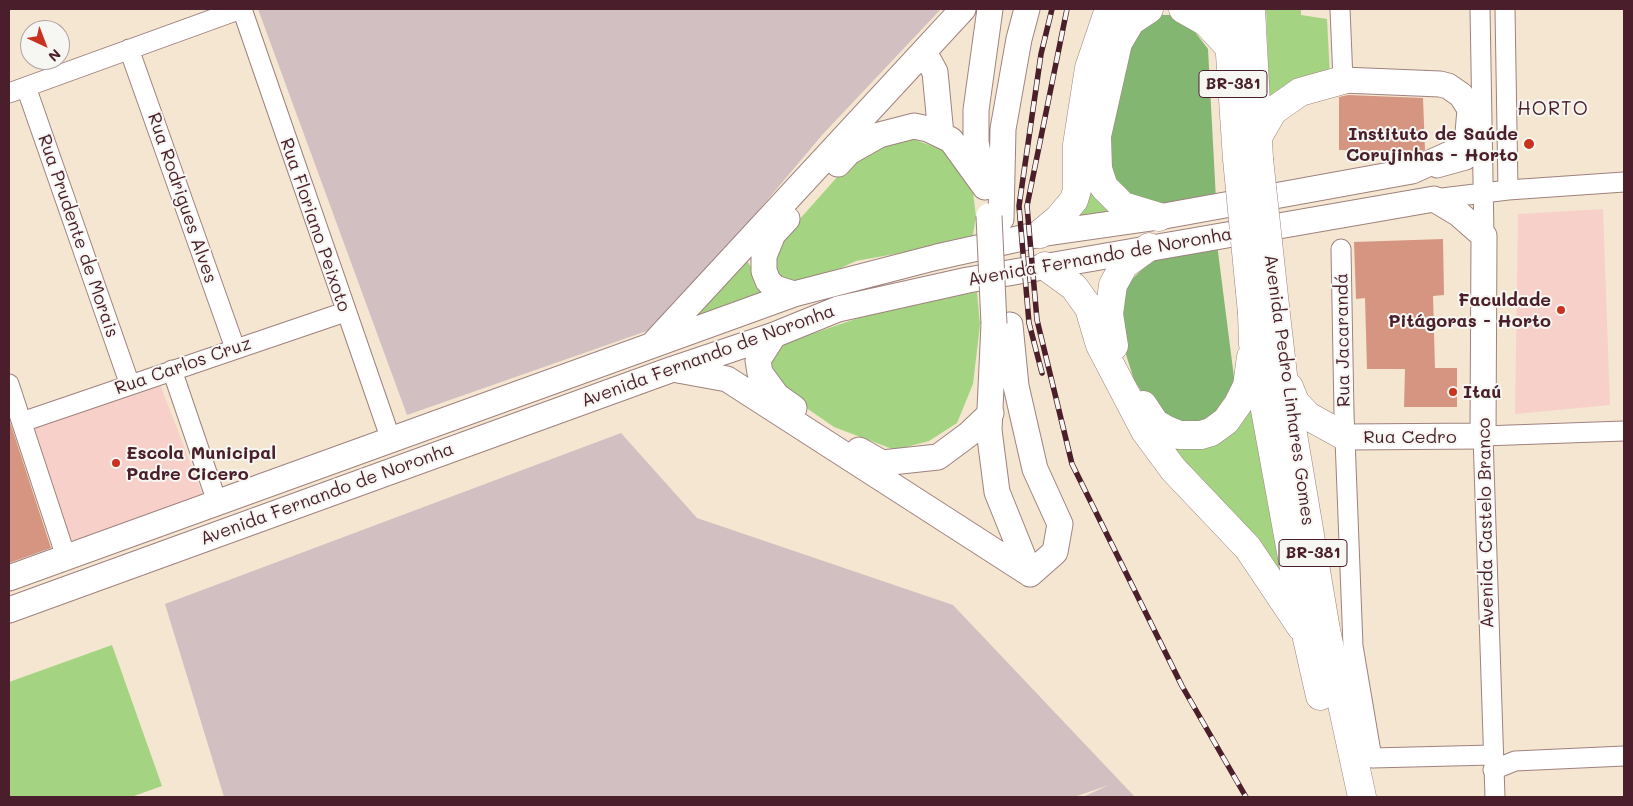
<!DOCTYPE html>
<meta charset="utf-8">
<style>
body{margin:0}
#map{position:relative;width:1633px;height:806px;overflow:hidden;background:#f4e6d1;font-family:Mali,sans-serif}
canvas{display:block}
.frame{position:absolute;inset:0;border:10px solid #4a1f2b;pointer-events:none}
.north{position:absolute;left:20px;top:20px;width:50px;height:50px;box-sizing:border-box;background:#f6f6f2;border:1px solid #b1a0a2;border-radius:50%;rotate:137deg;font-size:14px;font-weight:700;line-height:20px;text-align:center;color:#4a1f2b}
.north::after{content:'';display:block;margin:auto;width:18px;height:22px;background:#c8321e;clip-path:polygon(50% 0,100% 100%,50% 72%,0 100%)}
</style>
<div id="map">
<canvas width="1633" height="806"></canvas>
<div class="frame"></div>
<div class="north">N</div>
</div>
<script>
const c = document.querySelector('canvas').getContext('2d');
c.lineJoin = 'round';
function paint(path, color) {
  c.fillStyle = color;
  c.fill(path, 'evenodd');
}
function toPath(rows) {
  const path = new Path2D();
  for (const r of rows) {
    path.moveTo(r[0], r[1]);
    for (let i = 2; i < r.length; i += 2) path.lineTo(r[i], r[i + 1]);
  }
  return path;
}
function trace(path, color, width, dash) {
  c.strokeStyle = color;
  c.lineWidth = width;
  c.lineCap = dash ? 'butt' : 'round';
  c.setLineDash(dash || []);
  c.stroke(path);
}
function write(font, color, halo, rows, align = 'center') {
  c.font = font + ' Mali,sans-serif';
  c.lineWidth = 4;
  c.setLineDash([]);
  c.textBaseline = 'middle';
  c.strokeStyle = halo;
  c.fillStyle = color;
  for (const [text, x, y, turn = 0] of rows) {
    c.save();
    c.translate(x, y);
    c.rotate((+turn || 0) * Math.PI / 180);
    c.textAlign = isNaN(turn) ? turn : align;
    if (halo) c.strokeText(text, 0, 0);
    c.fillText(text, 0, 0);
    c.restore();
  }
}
const built = toPath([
 [1603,209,1610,405,1515,414,1518,214],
 [159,382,204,498,72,547,30,428]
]);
const industrial = toPath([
 [258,9,941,9,823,134,661,326,407,415],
 [621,433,697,518,953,605,1135,797,1083,797,1109,785,1074,797,224,797,165,604]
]);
const green = toPath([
 [1116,9,1124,9,1116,16,1122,212,1069,222],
 [1266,9,1301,9,1301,15,1327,19,1330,76,1270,107],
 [913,139,943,150,973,192,976,217,972,240,856,261,799,287,771,271,782,239,855,157,879,142],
 [746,259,772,301,678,331],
 [977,292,980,325,973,384,957,423,929,441,895,450,834,427,792,398,773,378,772,362,779,345,882,310],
 [1251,403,1284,590,1154,428],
 [112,645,162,786,131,797,9,797,9,682]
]);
const forest = toPath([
 [1149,15,1172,15,1192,28,1208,49,1216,200,1151,214,1125,201,1105,168,1121,58],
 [1217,244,1236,393,1210,428,1158,417,1134,380,1115,319,1126,285,1156,256]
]);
const building = toPath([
 [1348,95,1423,98,1425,150,1420,152,1339,150,1339,97],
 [1443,239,1444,295,1433,296,1435,368,1457,368,1457,407,1404,407,1405,369,1367,369,1365,298,1356,299,1354,242],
 [9,419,51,548,9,563]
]);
const minor = toPath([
 [242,9,391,440],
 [1340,9,1343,80],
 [1480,9,1484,236],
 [1505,9,1508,190],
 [129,49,235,348],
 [26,87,130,385],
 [9,93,241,9],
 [1437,168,1466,160,1475,151,1479,135],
 [1434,199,1508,190,1624,182],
 [1341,249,1344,413,1353,646,1372,758,1492,755],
 [172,370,217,502],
 [9,384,66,557],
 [22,422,345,312],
 [1493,770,1515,761,1624,756],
 [1495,797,1483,436,1624,431]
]);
const major = toPath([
 [919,57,929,61,935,72,941,135],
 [838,164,849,152,879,135,914,126,928,129,951,140,985,187],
 [982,176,976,142,976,110,990,9],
 [787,219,773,234,764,256,764,271,768,281,775,288,794,294],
 [1001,219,1003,129,1019,39,1027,9],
 [994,324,989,430,997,492,1030,574],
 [1010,325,1016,386,1035,469,1060,524,1055,552,1030,574],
 [774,335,758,360,760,373,777,396,794,408],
 [655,342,963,9],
 [678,370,727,379,1030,574],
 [859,450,882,463,938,457,969,434,991,413],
 [9,578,794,294,937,257,1040,234,1159,217,1412,171,1452,153,1463,144,1468,133,1470,109,1461,95,1448,86,1440,84,1343,80],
 [9,610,673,369,774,335,838,309,968,280,1434,199,1459,214,1484,236,1483,436,1346,437]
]);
const highway = toPath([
 [1149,9,1131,21,1118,43,1097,136,1098,169,1104,187,1123,206,1159,217],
 [1183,9,1206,22,1230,48],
 [1227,9,1237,159],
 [1251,9,1259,159],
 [1258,137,1273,111,1300,92,1343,80],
 [1040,234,1058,219,1074,200,1077,190,1077,145,1089,68,1109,9],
 [1045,266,1074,287,1089,308,1100,345,1145,431,1173,469,1248,548,1301,627],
 [1275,306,1283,375,1326,630,1362,797],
 [1252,313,1253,344,1306,634,1320,696],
 [1114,346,1109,314,1113,285,1124,265,1149,247],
 [1289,387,1295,402,1308,416,1346,437],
 [1143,405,1155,423,1167,430,1179,435,1201,435,1211,432,1226,421,1238,404,1247,386,1251,357]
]);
const rail = toPath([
 [1067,9,1027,206,1037,320,1072,464,1182,686,1246,797],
 [1042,373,1029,323,1019,206,1041,54,1052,9]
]);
const majorBridge = toPath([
 [989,216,994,324]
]);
const highwayBridge = toPath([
 [1237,159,1252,313],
 [1259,159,1275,306]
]);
const markers = [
 [1529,144,6,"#c8321e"],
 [1561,310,5,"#c8321e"],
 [1453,392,5,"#c8321e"],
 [116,463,5,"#c8321e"]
];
const shields = [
 [1233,84,68],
 [1313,553,68]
];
const shieldNames = [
 ["BR-381",1233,84],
 ["BR-381",1313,553]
];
const poiNames = [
 ["Instituto de Saúde",1518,134],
 ["Corujinhas - Horto",1518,155],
 ["Faculdade",1551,300],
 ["Pitágoras - Horto",1551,321],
 ["Itaú",1463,392,"left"],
 ["Escola Municipal",126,453,"left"],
 ["Padre Cicero",126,474,"left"]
];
const streetNames = [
 ["Rua Rodrigues Alves",182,198,71],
 ["Rua Floriano Peixoto",315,225,71],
 ["Rua Prudente de Morais",78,236,71],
 ["Avenida Fernando de Noronha",1100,257,-10],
 ["Rua Jacarandá",1343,340,-91],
 ["Avenida Fernando de Noronha",708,356,-20],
 ["Rua Carlos Cruz",183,366,-19],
 ["Avenida Pedro Linhares Gomes",1289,390,82],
 ["Rua Cedro",1410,437],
 ["Avenida Fernando de Noronha",327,494,-20],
 ["Avenida Castelo Branco",1486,523,-91]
];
const neighbourhoodNames = [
 ["HORTO",1553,109]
];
paint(built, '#f7d1c9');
paint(industrial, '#d2bfc1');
paint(green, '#a4d482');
paint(forest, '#83b670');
paint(building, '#d59580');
trace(minor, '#9f827e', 21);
trace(major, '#9f827e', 27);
trace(highway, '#9f827e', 29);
trace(minor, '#fff', 19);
trace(major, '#fff', 25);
trace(highway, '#fff', 28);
trace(rail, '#4a1f2b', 5.5);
trace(rail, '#f6f6f2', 4, [11]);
trace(majorBridge, '#9f827e', 27, []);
trace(highwayBridge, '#9f827e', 29, []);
trace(majorBridge, '#fff', 25);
trace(highwayBridge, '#fff', 28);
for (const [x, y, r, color] of markers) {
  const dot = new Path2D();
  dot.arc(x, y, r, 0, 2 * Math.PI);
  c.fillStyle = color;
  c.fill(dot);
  trace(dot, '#f6f6f2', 2);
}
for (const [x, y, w] of shields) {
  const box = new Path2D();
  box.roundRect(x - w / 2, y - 13.5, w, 27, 4);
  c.fillStyle = '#f6f6f2';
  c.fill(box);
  trace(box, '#4a1f2b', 1);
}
write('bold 16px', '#4a1f2b', null, shieldNames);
write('bold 18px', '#4a1f2b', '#f6f6f2', poiNames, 'right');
write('18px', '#4a1f2b', '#f6f6f2', streetNames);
c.letterSpacing = '1px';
write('19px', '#4a1f2b', '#f6f6f2', neighbourhoodNames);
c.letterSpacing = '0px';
</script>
